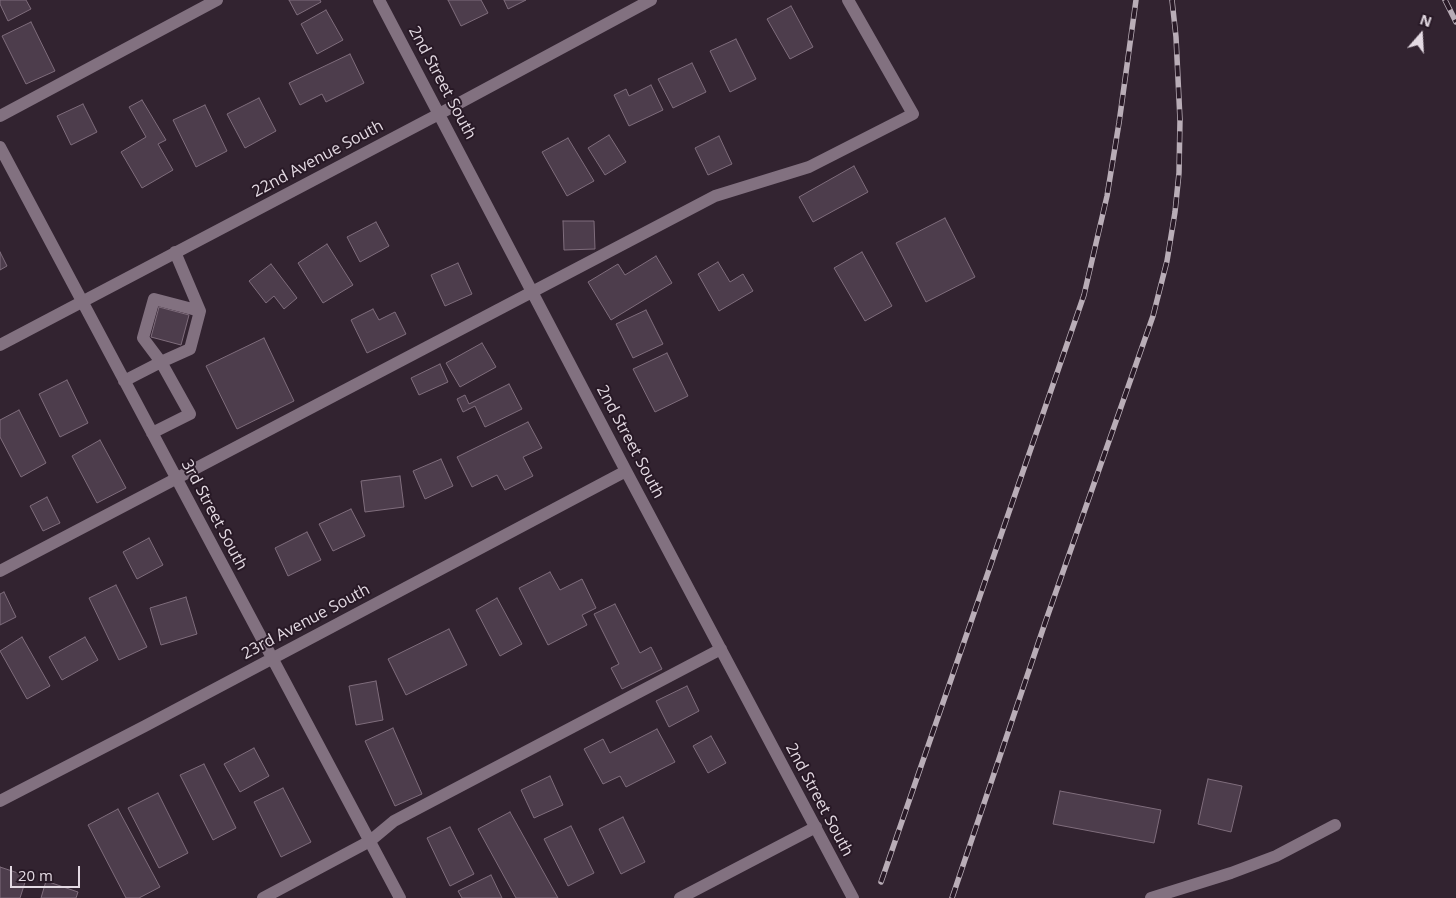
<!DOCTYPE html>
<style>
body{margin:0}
#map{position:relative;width:1456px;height:898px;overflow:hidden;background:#322330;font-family:"Open Sans",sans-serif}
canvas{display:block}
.north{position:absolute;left:1396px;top:10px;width:50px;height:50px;-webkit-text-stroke:4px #281926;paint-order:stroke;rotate:19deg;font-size:14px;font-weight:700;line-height:20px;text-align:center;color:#e4dae3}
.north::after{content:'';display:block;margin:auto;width:18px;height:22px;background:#e4dae3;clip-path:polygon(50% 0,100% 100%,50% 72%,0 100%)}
.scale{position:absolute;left:10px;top:866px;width:70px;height:22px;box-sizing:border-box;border:2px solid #e4dae3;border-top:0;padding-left:6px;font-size:15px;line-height:18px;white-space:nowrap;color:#e4dae3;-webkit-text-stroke:4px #281926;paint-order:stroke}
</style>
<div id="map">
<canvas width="1456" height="898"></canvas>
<div class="north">N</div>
<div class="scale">20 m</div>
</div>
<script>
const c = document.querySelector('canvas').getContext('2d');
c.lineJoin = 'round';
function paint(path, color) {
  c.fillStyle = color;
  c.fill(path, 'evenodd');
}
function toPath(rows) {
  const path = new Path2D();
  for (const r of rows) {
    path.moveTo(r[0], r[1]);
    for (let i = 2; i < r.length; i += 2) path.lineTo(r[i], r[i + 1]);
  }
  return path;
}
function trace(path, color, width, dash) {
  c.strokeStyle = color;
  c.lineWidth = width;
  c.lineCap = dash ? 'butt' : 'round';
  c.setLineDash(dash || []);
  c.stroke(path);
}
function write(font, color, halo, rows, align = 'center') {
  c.font = font + ' "Open Sans",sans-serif';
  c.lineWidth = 4;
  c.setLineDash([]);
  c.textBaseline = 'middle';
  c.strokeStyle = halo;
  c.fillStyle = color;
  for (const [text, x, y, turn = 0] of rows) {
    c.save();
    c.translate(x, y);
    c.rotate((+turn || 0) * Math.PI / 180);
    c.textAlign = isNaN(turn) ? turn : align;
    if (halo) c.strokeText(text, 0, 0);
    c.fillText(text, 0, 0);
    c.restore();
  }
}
const building = toPath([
 [0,0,26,0,31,9,8,21,0,4,0,0],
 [289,0,320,0,321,2,297,15,289,0],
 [448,0,481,0,488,13,461,26,448,0],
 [504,0,526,0,508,9,504,0],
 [791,6,813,47,790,59,767,19,791,6],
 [326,10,343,40,317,54,301,24,326,10],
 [31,22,55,71,26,84,2,36,31,22],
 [736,39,756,79,730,92,710,51,736,39],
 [350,54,364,83,326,102,322,94,300,105,289,83,350,54],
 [692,63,706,92,673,108,658,79,692,63],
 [651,85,663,110,629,126,614,95,626,89,629,96,651,85],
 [259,98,276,131,245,148,227,114,259,98],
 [142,100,166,140,158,144,173,170,142,188,121,152,146,137,129,107,142,100],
 [83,104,97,132,71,145,57,116,83,104],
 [205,105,227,151,196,167,173,120,205,105],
 [609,135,626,162,605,175,588,148,609,135],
 [719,136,732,164,708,175,695,148,719,136],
 [568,138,594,181,567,196,542,152,568,138],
 [854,166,868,192,813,222,799,197,854,166],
 [945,218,975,277,926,302,896,243,945,218],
 [563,221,594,221,595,249,564,250,563,221],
 [376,222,389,246,360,262,347,237,376,222],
 [327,244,353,285,323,303,298,263,327,244],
 [0,252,7,266,0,270,0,252],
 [862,252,892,306,865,321,834,268,862,252],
 [656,256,672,283,611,320,588,282,618,264,625,275,656,256],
 [718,262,730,282,743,274,753,291,719,311,698,274,718,262],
 [458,263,472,294,445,306,431,275,458,263],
 [271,264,297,298,284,309,274,296,266,303,249,281,271,264],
 [159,307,189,315,181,345,151,337,159,307],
 [373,309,379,320,395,312,406,334,367,353,351,320,373,309],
 [646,310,663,344,633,358,616,324,646,310],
 [264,338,294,401,237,429,206,366,264,338],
 [482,343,496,367,460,387,446,363,482,343],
 [667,353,688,396,655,412,633,369,667,353],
 [440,364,448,382,419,395,411,378,440,364],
 [67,380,88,423,60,437,39,394,67,380],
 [509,384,522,409,485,427,475,406,463,412,457,399,465,395,469,404,509,384],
 [19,410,46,463,21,477,0,437,0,420,19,410],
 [528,422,542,448,523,457,533,476,505,490,497,475,472,487,457,457,528,422],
 [100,440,126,488,97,503,72,456,100,440],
 [441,459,453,486,425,499,413,471,441,459],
 [400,476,404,507,365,512,361,481,400,476],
 [47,497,60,523,43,531,30,506,47,497],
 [351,509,365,536,333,551,319,524,351,509],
 [307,532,321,560,288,576,275,548,307,532],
 [149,538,163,565,137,579,123,552,149,538],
 [550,572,560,590,582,579,596,608,582,615,587,625,548,645,519,588,550,572],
 [116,585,147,647,119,660,89,598,116,585],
 [4,592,16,617,0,625,0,594,4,592],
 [186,597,197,634,161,645,150,608,186,597],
 [497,598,522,644,500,656,476,610,497,598],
 [615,604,640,653,651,647,662,669,622,689,611,668,619,664,594,614,615,604],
 [449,629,467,665,406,695,388,659,449,629],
 [22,637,50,686,27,699,0,651,22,637],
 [85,637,98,660,62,680,49,657,85,637],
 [376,681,383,720,356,725,349,686,376,681],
 [687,686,699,711,669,727,656,701,687,686],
 [393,728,422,794,395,806,365,741,393,728],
 [657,729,675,762,626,787,620,776,603,784,584,749,603,739,610,753,657,729],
 [711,736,726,763,708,773,693,746,711,736],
 [254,748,269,776,240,792,224,764,254,748],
 [204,764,236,828,213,840,180,775,204,764],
 [550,776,563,805,534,818,521,790,550,776],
 [1208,779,1242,786,1231,832,1198,824,1208,779],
 [283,788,311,842,281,857,254,802,283,788],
 [1060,791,1161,810,1154,843,1053,824,1060,791],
 [158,793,188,853,159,868,128,808,158,793],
 [118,809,160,887,139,898,126,898,88,825,118,809],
 [510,812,558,898,516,898,478,829,510,812],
 [623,817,645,862,621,874,599,829,623,817],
 [571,826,594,873,568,886,544,839,571,826],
 [450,827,474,874,450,886,427,838,450,827],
 [0,867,27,876,20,898,0,898,0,867],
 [491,875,502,898,462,898,458,891,491,875],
 [46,881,78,892,76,898,41,898,46,881]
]);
const minor = toPath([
 [379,0,626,471,853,898],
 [0,116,217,0],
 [0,147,400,898],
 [175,252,200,311,190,349,161,362,143,338,154,299,200,311],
 [0,345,439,114,651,0],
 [124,381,161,362,190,414,152,433],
 [0,571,715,196,809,167,913,114,848,0],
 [0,801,145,726,626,471],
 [263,898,370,841,394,821,721,649],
 [680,898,816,827],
 [1151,898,1231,873,1276,856,1335,825]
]);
const rail = toPath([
 [1445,0,1456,22],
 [881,882,1084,295,1107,196,1119,123,1136,0],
 [952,898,1045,623,1153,316,1167,261,1175,212,1179,173,1180,120,1176,37,1172,0]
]);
const streetNames = [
 ["2nd Street South",442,83,62],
 ["22nd Avenue South",318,159,-28],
 ["2nd Street South",630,442,62],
 ["3rd Street South",214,515,62],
 ["23rd Avenue South",306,622,-28],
 ["2nd Street South",819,800,62]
];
paint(building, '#4d3d4c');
trace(building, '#7f6d7c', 1);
trace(minor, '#827180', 12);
trace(rail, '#b9adb7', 5.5);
trace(rail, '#281926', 4, [11]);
write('16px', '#e4dae3', '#281926', streetNames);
</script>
